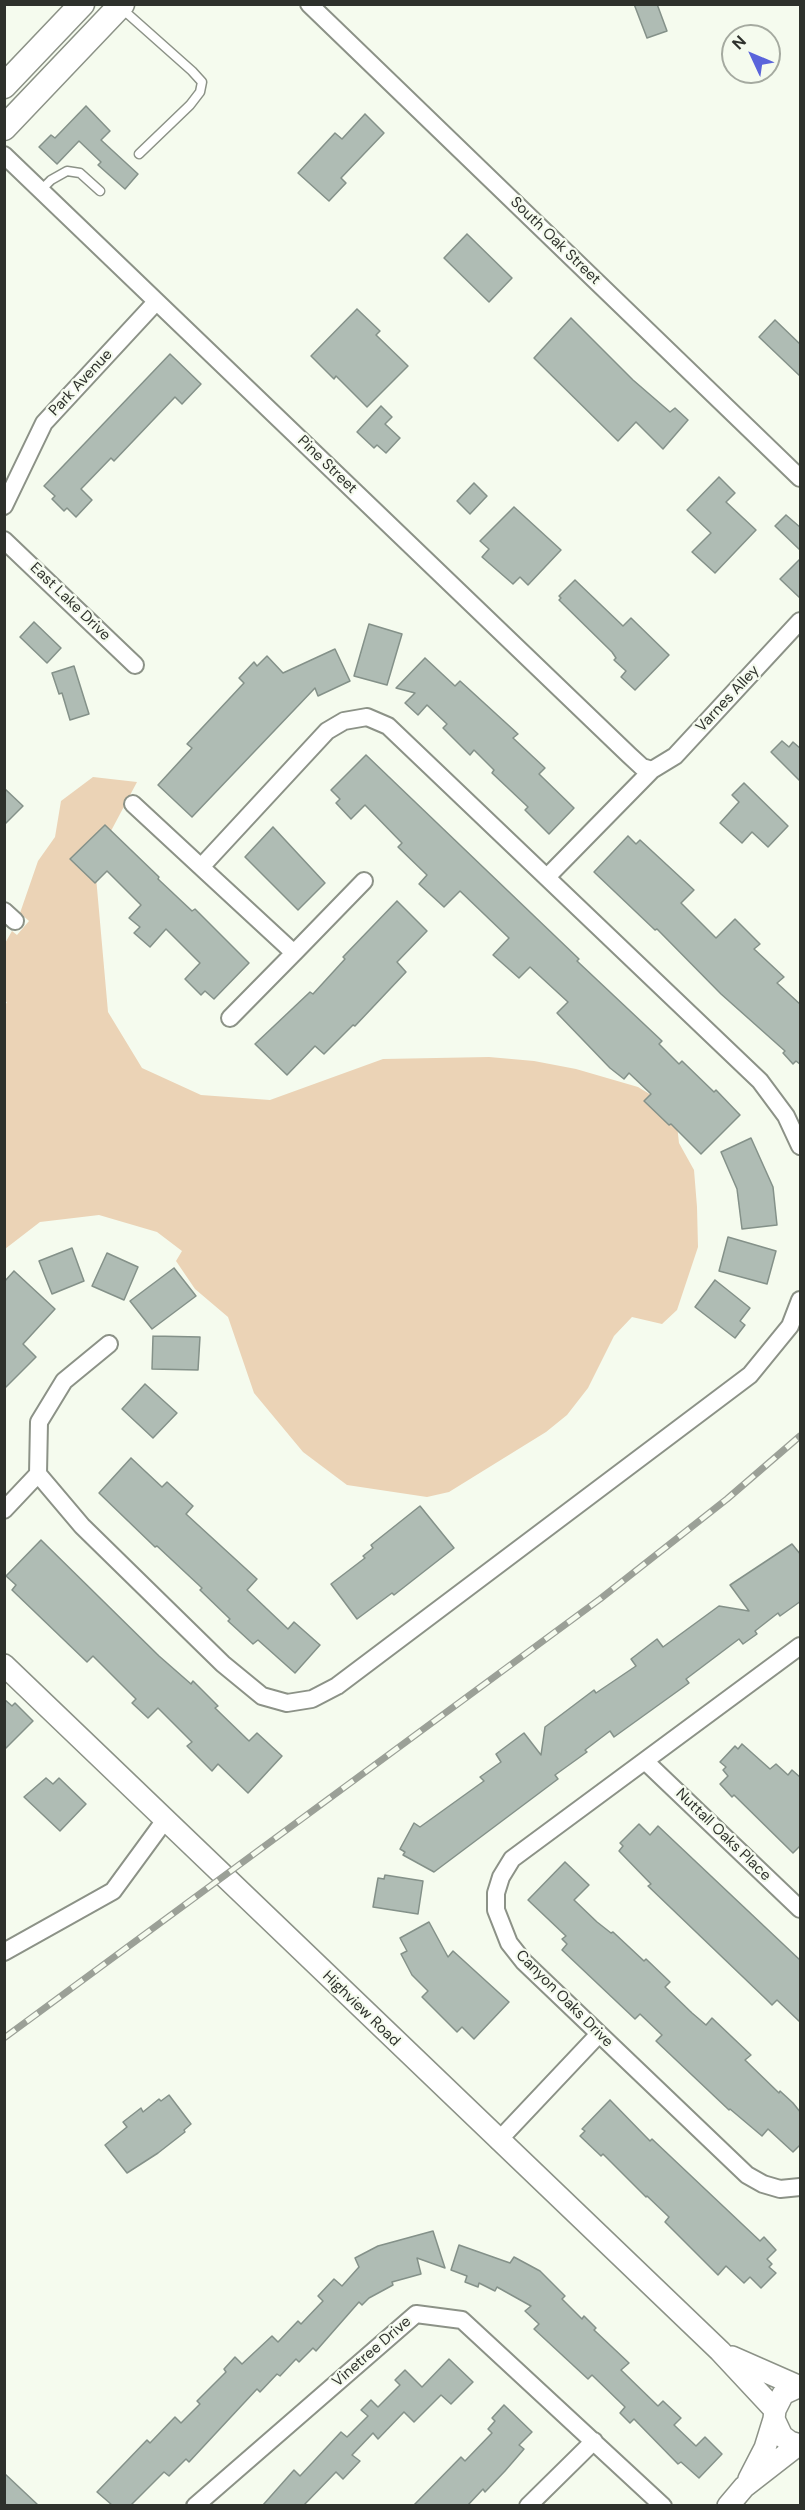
<!DOCTYPE html>
<style>
body{margin:0}
#map{position:relative;width:805px;height:2510px;overflow:hidden;background:#f5fbee;font-family:"DM Sans",sans-serif}
canvas{display:block}
.frame{position:absolute;inset:0;border:6px solid #2e312c;pointer-events:none}
.north{position:absolute;left:721px;top:24px;width:60px;height:60px;box-sizing:border-box;background:#f5fbee;border:2px solid #a5aaa0;border-radius:50%;rotate:314deg;font-size:16px;font-weight:700;line-height:24px;text-align:center;color:#2e312c}
.north::after{content:'';display:block;margin:auto;width:21px;height:27px;background:#5a64db;clip-path:polygon(50% 0,100% 100%,50% 72%,0 100%)}
</style>
<div id="map">
<canvas width="805" height="2510"></canvas>
<div class="frame"></div>
<div class="north">N</div>
</div>
<script>
const c = document.querySelector('canvas').getContext('2d');
c.lineJoin = 'round';
function paint(path, color) {
  c.fillStyle = color;
  c.fill(path, 'evenodd');
}
function toPath(rows) {
  const path = new Path2D();
  for (const r of rows) {
    path.moveTo(r[0], r[1]);
    for (let i = 2; i < r.length; i += 2) path.lineTo(r[i], r[i + 1]);
  }
  return path;
}
function trace(path, color, width, dash) {
  c.strokeStyle = color;
  c.lineWidth = width;
  c.lineCap = dash ? 'butt' : 'round';
  c.setLineDash(dash || []);
  c.stroke(path);
}
function write(font, color, halo, rows, align = 'center') {
  c.font = font + ' "DM Sans",sans-serif';
  c.lineWidth = 4.5;
  c.setLineDash([]);
  c.textBaseline = 'middle';
  c.strokeStyle = halo;
  c.fillStyle = color;
  for (const [text, x, y, turn = 0] of rows) {
    c.save();
    c.translate(x, y);
    c.rotate((+turn || 0) * Math.PI / 180);
    c.textAlign = isNaN(turn) ? turn : align;
    if (halo) c.strokeText(text, 0, 0);
    c.fillText(text, 0, 0);
    c.restore();
  }
}
const green = toPath([
 [93,777,137,782,103,846,96,877,108,1012,142,1068,201,1095,270,1100,383,1059,489,1057,534,1061,576,1069,638,1087,669,1106,677,1125,679,1143,694,1170,697,1207,698,1247,677,1310,662,1324,632,1317,614,1336,588,1388,567,1415,546,1432,449,1492,427,1497,347,1485,303,1452,254,1393,228,1317,195,1289,176,1261,182,1251,157,1232,99,1215,40,1222,5,1249,4,1004,7,1003,4,998,4,945,12,931,17,935,29,921,20,913,38,861,55,837,61,801]
]);
const building = toPath([
 [634,4,657,4,667,31,647,38,634,4],
 [86,106,110,131,101,140,138,174,125,189,98,165,101,162,79,141,57,164,39,147,51,135,55,138,86,106],
 [365,114,384,133,341,178,346,183,329,201,298,173,335,133,342,139,365,114],
 [467,234,512,278,489,302,444,258,467,234],
 [357,309,380,331,376,335,408,366,367,407,336,376,334,379,311,356,357,309],
 [571,318,633,380,670,412,675,408,688,420,663,449,636,422,618,441,534,358,571,318],
 [775,320,801,345,801,377,759,337,775,320],
 [170,354,201,384,182,404,175,397,114,461,111,458,81,489,92,500,76,517,67,508,64,511,52,499,55,496,44,486,170,354],
 [381,406,392,417,385,424,400,438,386,453,377,445,374,448,357,432,381,406],
 [719,477,735,493,726,502,756,530,715,573,692,552,711,533,687,510,719,477],
 [474,483,487,496,470,514,457,501,474,483],
 [514,507,561,550,528,585,520,577,513,584,482,557,489,549,480,541,514,507],
 [786,515,801,528,801,551,775,526,786,515],
 [801,558,801,599,780,579,801,558],
 [575,580,623,626,631,618,669,655,635,690,621,677,626,671,614,660,616,658,612,652,559,600,561,598,559,596,575,580],
 [34,622,61,648,47,663,20,637,34,622],
 [369,624,402,634,387,685,354,676,369,624],
 [335,649,350,681,318,696,315,688,192,817,158,785,192,748,187,744,244,683,239,678,254,662,257,666,267,656,283,673,335,649],
 [425,658,455,686,460,681,518,734,513,738,545,768,539,774,574,808,549,834,525,810,528,807,492,773,494,770,474,750,470,755,443,728,447,724,427,705,418,715,405,703,415,693,396,688,425,658],
 [74,666,89,714,70,720,62,693,59,694,52,673,74,666],
 [782,741,789,747,793,742,801,749,801,782,771,752,782,741],
 [366,755,579,959,577,961,662,1041,659,1044,679,1064,682,1061,714,1092,716,1090,740,1115,701,1154,671,1124,669,1125,644,1101,651,1094,629,1073,624,1079,610,1068,557,1013,568,1002,530,967,519,978,493,955,509,938,460,891,444,907,419,884,427,875,398,847,402,843,365,805,351,819,336,803,340,799,331,790,366,755],
 [744,783,788,826,768,847,752,832,742,843,720,823,739,802,732,795,744,783],
 [4,788,23,806,4,825,4,788],
 [105,825,159,877,158,879,192,911,195,909,249,963,214,999,205,991,201,995,185,979,200,963,166,929,150,947,134,933,140,927,129,918,141,905,107,871,95,883,70,859,105,825],
 [273,827,325,883,298,910,245,857,273,827],
 [628,836,636,844,640,840,694,890,681,903,716,938,735,919,760,944,754,949,784,977,777,983,801,1005,801,1065,796,1061,793,1064,783,1053,785,1051,721,994,657,929,655,930,594,872,628,836],
 [397,901,427,931,397,962,406,972,355,1026,353,1025,324,1054,315,1046,287,1075,255,1044,310,992,313,994,345,959,343,957,397,901],
 [751,1138,773,1187,777,1225,742,1229,737,1189,721,1152,751,1138],
 [728,1237,776,1251,767,1284,719,1271,728,1237],
 [72,1248,84,1281,52,1294,39,1261,72,1248],
 [107,1253,138,1267,124,1300,92,1286,107,1253],
 [174,1268,196,1296,152,1329,130,1301,174,1268],
 [14,1271,55,1309,23,1344,36,1357,4,1389,4,1282,14,1271],
 [715,1280,750,1308,740,1321,745,1325,735,1338,695,1307,715,1280],
 [153,1336,200,1337,198,1370,152,1369,153,1336],
 [145,1384,177,1413,153,1438,122,1409,145,1384],
 [131,1458,162,1487,167,1482,193,1506,186,1514,257,1579,247,1590,288,1629,294,1622,320,1645,295,1673,258,1640,253,1644,228,1621,230,1619,200,1590,202,1588,157,1546,155,1547,99,1493,131,1458],
 [420,1506,454,1548,394,1595,392,1593,357,1619,331,1584,365,1558,363,1556,373,1548,371,1545,420,1506],
 [41,1540,159,1656,191,1684,193,1681,218,1706,215,1708,249,1741,257,1733,282,1756,248,1793,218,1764,212,1771,187,1746,192,1742,158,1708,148,1718,132,1703,136,1699,93,1656,87,1662,12,1590,16,1585,6,1576,41,1540],
 [792,1544,801,1555,801,1601,780,1616,778,1613,755,1631,757,1634,743,1644,739,1639,686,1679,689,1683,614,1737,610,1731,585,1750,587,1752,555,1775,558,1779,434,1872,403,1855,405,1852,400,1849,414,1823,420,1827,484,1781,480,1777,501,1762,496,1754,524,1733,541,1755,545,1727,594,1690,596,1693,636,1666,631,1659,657,1639,663,1647,719,1606,749,1611,730,1585,792,1544],
 [4,1699,12,1706,15,1703,33,1721,4,1750,4,1699],
 [742,1744,770,1769,776,1764,788,1775,792,1770,801,1778,801,1845,793,1853,734,1795,732,1797,720,1784,728,1776,723,1770,726,1767,720,1762,735,1746,738,1749,742,1744],
 [46,1778,53,1784,59,1778,86,1804,60,1831,24,1797,46,1778],
 [639,1824,650,1835,658,1826,801,1961,801,2023,777,2000,772,2005,766,1999,648,1886,651,1884,619,1851,623,1846,620,1843,639,1824],
 [565,1862,589,1885,574,1900,597,1922,611,1933,613,1932,644,1961,646,1959,670,1982,665,1987,692,2013,706,2025,712,2018,751,2055,745,2060,779,2093,780,2091,793,2103,801,2113,801,2144,793,2152,768,2129,762,2136,730,2109,729,2110,656,2041,662,2035,640,2014,635,2019,562,1950,567,1944,562,1939,566,1936,528,1900,565,1862],
 [385,1875,423,1881,418,1914,373,1907,378,1878,384,1879,385,1875],
 [429,1922,448,1957,453,1951,509,2002,474,2039,462,2027,457,2032,422,1997,428,1991,412,1975,401,1954,407,1951,400,1938,429,1922],
 [169,2095,191,2124,184,2130,185,2132,158,2153,127,2173,105,2145,127,2127,123,2122,141,2108,143,2112,159,2099,161,2101,169,2095],
 [610,2100,650,2141,652,2139,760,2241,764,2237,776,2250,767,2259,772,2264,769,2267,776,2273,761,2288,750,2277,744,2283,726,2266,718,2275,665,2222,669,2217,647,2196,646,2197,603,2154,601,2156,580,2136,585,2131,582,2129,610,2100],
 [433,2231,445,2268,417,2258,421,2274,392,2282,393,2285,369,2298,362,2305,359,2302,316,2351,313,2348,299,2362,296,2359,280,2376,277,2374,260,2392,257,2389,189,2462,186,2459,169,2476,164,2472,131,2505,112,2505,97,2492,147,2440,150,2443,175,2417,181,2423,200,2404,197,2401,226,2372,224,2369,235,2357,242,2364,272,2336,278,2342,298,2321,301,2324,323,2301,318,2296,334,2279,342,2286,359,2267,355,2258,378,2246,433,2231],
 [459,2245,510,2263,514,2257,540,2271,565,2296,562,2299,582,2319,584,2316,596,2328,594,2330,629,2363,621,2370,658,2406,663,2401,681,2418,674,2425,696,2446,705,2437,722,2454,699,2478,681,2462,678,2464,634,2419,630,2423,620,2413,625,2407,592,2375,588,2379,534,2329,539,2324,525,2311,531,2306,497,2287,495,2291,479,2283,478,2287,465,2282,467,2276,451,2270,459,2245],
 [449,2359,473,2382,451,2404,441,2395,414,2422,404,2412,378,2439,373,2433,352,2455,360,2461,343,2479,336,2472,304,2505,263,2505,294,2470,300,2476,341,2432,347,2437,368,2416,361,2410,371,2400,378,2407,400,2385,395,2380,405,2370,422,2387,449,2359],
 [504,2405,532,2432,519,2445,524,2449,505,2471,485,2492,483,2489,468,2505,414,2505,461,2457,465,2461,492,2433,488,2429,495,2421,492,2418,504,2405],
 [4,2473,38,2505,4,2505,4,2473]
]);
const service = toPath([
 [120,7,192,71,202,82,200,92,190,105,139,154],
 [41,190,51,180,67,171,80,173,100,191]
]);
const minor = toPath([
 [309,4,800,478],
 [4,155,629,755,642,767,652,770],
 [4,506,44,423,156,302],
 [4,540,135,665],
 [133,804,201,867],
 [548,876,652,770,675,756,800,621],
 [364,881,294,953,201,867,327,731,344,721,367,717,388,726,760,1081,786,1116,800,1146],
 [4,911,15,921],
 [230,1018,294,953],
 [38,1474,82,1526,223,1664,262,1696,287,1703,312,1699,337,1686,750,1375,790,1326,800,1300],
 [4,1510,38,1474,39,1422,64,1381,109,1344],
 [800,1646,512,1859,501,1877,496,1893,496,1910,509,1943,524,1962,747,2175,763,2184,780,2189,800,2187],
 [645,1761,800,1909],
 [4,1952,113,1891,165,1820],
 [498,2141,599,2034],
 [195,2506,416,2314,462,2320,663,2506],
 [528,2506,594,2441]
]);
const tertiary = toPath([
 [4,1665,720,2351,775,2410],
 [732,2357,798,2386],
 [800,2386,783,2394,775,2410,774,2419,782,2436,790,2442,800,2445],
 [749,2479,765,2448,774,2419],
 [728,2506,744,2487,798,2445]
]);
const secondary = toPath([
 [4,86,82,4],
 [4,128,122,4]
]);
const rail = toPath([
 [4,2038,600,1599,727,1499,800,1436]
]);
const streetNames = [
 ["South Oak Street",555,241,44],
 ["Park Avenue",81,383,-47],
 ["Pine Street",327,465,44],
 ["East Lake Drive",70,602,44],
 ["Varnes Alley",728,699,-47],
 ["Nuttall Oaks Place",723,1835,44],
 ["Canyon Oaks Drive",564,1999,45],
 ["Highview Road",361,2009,44],
 ["Vinetree Drive",372,2352,-41]
];
paint(green, '#ebd3b6');
paint(building, '#afbcb4');
trace(building, '#849189', 1.5);
trace(service, '#8c9287', 11);
trace(minor, '#8c9287', 20);
trace(tertiary, '#8c9287', 24);
trace(secondary, '#8c9287', 27);
trace(service, '#fff', 8);
trace(minor, '#fff', 16);
trace(tertiary, '#fff', 21);
trace(secondary, '#fff', 24);
trace(rail, '#9ba097', 7);
trace(rail, '#f5fbee', 4.5, [14]);
write('15px', '#2e312c', '#f5fbee', streetNames);
</script>
